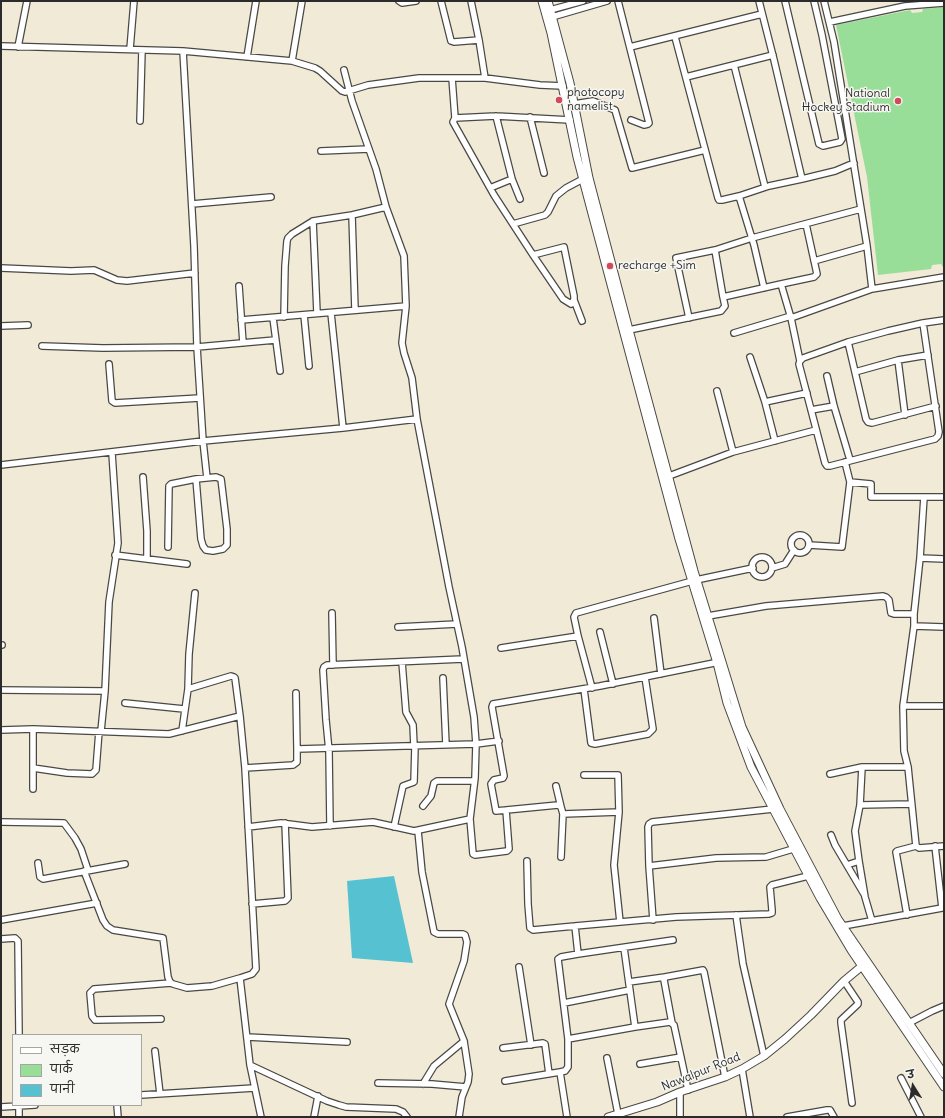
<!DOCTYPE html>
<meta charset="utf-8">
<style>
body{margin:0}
#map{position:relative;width:945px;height:1118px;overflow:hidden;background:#f1ead7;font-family:Delius,"Playpen Sans Deva",sans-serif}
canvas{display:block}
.frame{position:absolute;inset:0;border:2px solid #2b2b2b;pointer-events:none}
.legend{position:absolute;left:12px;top:1034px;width:130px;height:72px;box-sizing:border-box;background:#f6f6f2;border:1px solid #a5a5a2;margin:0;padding:5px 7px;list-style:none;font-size:12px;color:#2b2b2b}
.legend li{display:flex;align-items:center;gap:8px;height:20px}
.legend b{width:20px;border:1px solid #a5a5a2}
.north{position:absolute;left:893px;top:1066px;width:40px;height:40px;-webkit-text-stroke:3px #f6f6f2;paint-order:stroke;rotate:349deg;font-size:11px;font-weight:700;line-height:16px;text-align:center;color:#2b2b2b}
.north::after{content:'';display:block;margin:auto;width:14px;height:18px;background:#2b2b2b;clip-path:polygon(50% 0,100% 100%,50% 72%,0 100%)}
</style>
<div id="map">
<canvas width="945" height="1118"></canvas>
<div class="frame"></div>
<ul class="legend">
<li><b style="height:5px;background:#fff"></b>सड़क</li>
<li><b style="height:11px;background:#98de98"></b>पार्क</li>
<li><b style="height:11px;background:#56c2d1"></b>पानी</li>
</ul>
<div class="north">उ</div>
</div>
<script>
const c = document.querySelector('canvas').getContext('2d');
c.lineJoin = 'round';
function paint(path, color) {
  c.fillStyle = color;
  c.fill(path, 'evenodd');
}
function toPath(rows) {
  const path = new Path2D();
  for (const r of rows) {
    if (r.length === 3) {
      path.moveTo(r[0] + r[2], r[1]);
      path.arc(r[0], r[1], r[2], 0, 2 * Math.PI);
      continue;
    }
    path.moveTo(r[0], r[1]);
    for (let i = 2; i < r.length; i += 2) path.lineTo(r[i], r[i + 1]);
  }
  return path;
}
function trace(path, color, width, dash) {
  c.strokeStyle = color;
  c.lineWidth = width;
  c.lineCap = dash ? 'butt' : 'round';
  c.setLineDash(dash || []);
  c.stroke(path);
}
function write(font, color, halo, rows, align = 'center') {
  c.font = font + ' Delius,sans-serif';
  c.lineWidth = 3;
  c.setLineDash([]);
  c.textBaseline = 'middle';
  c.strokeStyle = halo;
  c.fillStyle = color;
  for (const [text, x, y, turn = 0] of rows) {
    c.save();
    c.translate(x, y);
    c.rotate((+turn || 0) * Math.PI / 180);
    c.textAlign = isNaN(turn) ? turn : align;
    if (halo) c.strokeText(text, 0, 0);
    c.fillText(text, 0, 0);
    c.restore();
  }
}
const green = toPath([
 [944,7,944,267,943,267,941,264,932,265,931,269,878,275,867,177,836,25,910,10,912,13,922,12,923,9]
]);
const water = toPath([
 [394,876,413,963,352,958,347,881]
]);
const minor = toPath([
 [399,1,402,3,416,1],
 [441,1,451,41,454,42,479,40],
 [471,1,479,40,485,78],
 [618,1,649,123,648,124,644,125,631,120],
 [759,1,774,60,802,179,835,171,854,163],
 [785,1,819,144,823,146,840,142,842,139,822,35,814,1],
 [824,1,834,42,867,246,872,289],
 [550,10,583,1],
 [552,17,607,1],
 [830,22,905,6,944,3],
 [675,37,718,198,719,200,722,200,739,196],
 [1,46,183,51,292,61,315,68,320,71,342,91,345,92,368,85,419,78,485,78,540,85,563,86],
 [18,47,27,1],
 [630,47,762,14],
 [130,49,134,1],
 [247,57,256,1],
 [292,61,302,1],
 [734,65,765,187],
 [344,70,352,101,376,169,386,207,404,256,406,306,402,343,404,353,412,378,417,419],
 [686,77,773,55],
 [452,78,455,118],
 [574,104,593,101,615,110,632,168,705,150],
 [496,116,512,179,520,199],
 [530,117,544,173],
 [140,121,142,50],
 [321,151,369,149],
 [490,188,512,179],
 [192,204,271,197],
 [352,215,355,310],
 [313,221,317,313],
 [513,224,545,215,548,212,556,196,566,188,583,179],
 [715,250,723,297],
 [533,255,564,247,574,296,574,300,571,304,563,299,533,255,494,195,453,122,455,118,496,116,570,120],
 [814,261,867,246],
 [1,268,71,271,94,270,117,280,127,281,195,273],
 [781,284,814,277,817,274,806,224],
 [239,286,243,343],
 [764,288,754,245,739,196,769,186,802,179],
 [574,300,582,321],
 [331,313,343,428],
 [304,315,309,366],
 [284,317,285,266,287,241,288,238,292,234,313,221,352,215,386,207],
 [273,318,280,371],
 [689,318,676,258,715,250,752,238,861,209],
 [791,318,800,361],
 [241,320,406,306],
 [923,323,939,432,938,436,935,439,830,466,827,466,825,463,799,364,800,361,803,358,848,342,888,331,923,323],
 [923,323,944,320],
 [1,326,28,325],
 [629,330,721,311,725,306,723,297,781,284,791,318,872,289,944,277],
 [734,333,791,316],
 [848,342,866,419,868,422,872,423,936,406],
 [42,346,103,348,197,347,275,340],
 [750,357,765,402,775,441],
 [898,360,905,415],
 [109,364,112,401,115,403,200,398],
 [855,372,898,360,928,355],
 [827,376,834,406,850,460],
 [717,391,733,452],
 [765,402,807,393],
 [811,410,834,406],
 [1,465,203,441,197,347,194,246,183,51],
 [669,476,733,452,816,430],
 [143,477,147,531,147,558],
 [207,478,203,441,343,428,417,419,449,587,462,647,474,717,476,744,499,741],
 [850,482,871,484,871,497,944,497],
 [800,544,9],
 [809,545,842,547,850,482,845,462],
 [168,547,169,486,171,484,196,479,216,477,221,479,222,487,227,529,227,545,223,549,213,551,206,550,203,546,201,539,196,479],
 [115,555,187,564],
 [762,567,10],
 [920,558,924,497],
 [772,568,785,564,794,550],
 [332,613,333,665],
 [708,616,766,606,883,596,886,597,889,600,891,613,894,614,914,614],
 [654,618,661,674],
 [914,626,914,614,920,558,944,559],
 [398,627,457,624],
 [600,632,613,684],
 [578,636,574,617,576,613,696,580,753,568],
 [1,645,2,645],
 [501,648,578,636,592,688],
 [402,662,406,712,413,725,414,746],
 [443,678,446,745],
 [584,689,591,743,595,744,648,734,653,729,645,677],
 [1,690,105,691],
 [296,693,297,749],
 [125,703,184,709],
 [903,706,914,626,944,627],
 [944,706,903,706,904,751,908,767,916,846,919,848,944,846],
 [240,716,245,768,256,969,252,974,240,978],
 [1,730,33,729,169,734,240,716,235,678,234,677,231,676,188,689],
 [101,731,105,691,109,602,118,543,112,453],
 [182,731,188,689,189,654,195,593],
 [33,768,67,773,92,774,96,770,99,731],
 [245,768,293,765,297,762,297,749,476,744,475,778,470,819,473,854,475,855,507,851,509,849,506,810],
 [830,774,862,767,908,767],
 [584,775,618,775,619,812],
 [556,786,561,807],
 [33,789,33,729],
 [860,805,911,804],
 [423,806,431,796,434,783,437,781,474,781],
 [1,822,64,823,75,838,81,849,88,870],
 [330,826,329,751,326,720,323,670,324,667,327,665,463,659],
 [248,827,281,823,312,827,373,822,414,831,470,819],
 [394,827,403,786,414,782,415,746],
 [418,831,422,872,434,932,438,934,463,934,465,935,467,942,464,961,449,1004,464,1041,469,1074,468,1082,462,1097,459,1117],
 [831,835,835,845,864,894],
 [561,857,563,814],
 [527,861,528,904,530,928,533,930,575,926],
 [859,861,855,831,860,805,862,767],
 [38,863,40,877,43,879,125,864],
 [847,865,859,861,865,897,872,921],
 [649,866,716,858,766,857,793,849],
 [84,871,103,920,107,926,113,930,163,938,168,977,170,982,173,984,187,988,212,986,240,978,250,1065,327,1101,339,1105,346,1107,396,1109,403,1112,407,1117],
 [252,904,285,901,288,898,285,823],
 [736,915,743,964,764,1056],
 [907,915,896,852,897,851,916,846],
 [1,920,97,903],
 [653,920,649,866,648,827,649,824,652,822,773,809],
 [620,922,676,917,769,914,772,913,772,910,770,887,772,885,808,876],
 [843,926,942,908,935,846],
 [1,939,15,938,18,941,19,1035],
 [578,954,575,926,620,922,614,865,619,812,563,814,561,807,558,805,496,811,491,784,494,780,503,778,504,776,492,707,493,704,600,686,719,662],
 [519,967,531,1045],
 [844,981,858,1002,858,1004,841,1020,841,1023,852,1103],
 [629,982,665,977],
 [564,1003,630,990],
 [161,1019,95,1020,92,1016,90,993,94,989,171,983],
 [672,1023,664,980,665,977,703,970,704,972,725,1077],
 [909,1023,932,1011,944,1006],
 [635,1027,670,1022,674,1025,688,1090],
 [247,1037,347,1042],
 [568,1039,635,1027,624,948],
 [503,1048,543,1043,545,1044,549,1074],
 [155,1051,160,1094],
 [607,1058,618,1114],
 [640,1064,681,1057],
 [250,1065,261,1117],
 [742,1069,750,1117],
 [901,1078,921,1117],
 [505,1081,560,1072],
 [378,1083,432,1084,466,1087],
 [423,1084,434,1066,464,1041],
 [680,1092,680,1117],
 [141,1095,254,1088],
 [19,1105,19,1117],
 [117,1105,118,1117],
 [1,1107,35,1105],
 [314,1117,318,1096],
 [567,1117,560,1072,565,1071,568,1067,568,1039,558,959,561,957,578,954,673,940],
 [787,1117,827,1110,830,1110,834,1117]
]);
const tertiary = toPath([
 [542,1,551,33,577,157,590,206,679,539,717,663,727,703,751,767,820,898,851,950,944,1087],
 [548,1,570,83,589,178,629,330,694,571,742,727,780,809,838,919,944,1074],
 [608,1117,657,1102,680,1092,725,1077,742,1069,764,1056,785,1039,811,1015,844,981,862,966]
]);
const markers = [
 [559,100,4,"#d1495b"],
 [898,101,4,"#d1495b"],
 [610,266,4,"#d1495b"]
];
const poiNames = [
 ["photocopy",567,93],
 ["namelist",567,107],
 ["National",890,94,"right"],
 ["Hockey Stadium",890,108,"right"],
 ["recharge +Sim",618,266]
];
const streetNames = [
 ["Nawalpur Road",701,1072,-22]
];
paint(green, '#98de98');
paint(water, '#56c2d1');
trace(minor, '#494845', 8);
trace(tertiary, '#494845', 9);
trace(minor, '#fff', 5.5);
trace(tertiary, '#fff', 7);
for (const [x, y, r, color] of markers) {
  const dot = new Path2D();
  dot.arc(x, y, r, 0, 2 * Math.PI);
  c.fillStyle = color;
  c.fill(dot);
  trace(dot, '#f6f6f2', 1.5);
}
write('12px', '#2b2b2b', '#f6f6f2', poiNames, 'left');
write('12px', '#2b2b2b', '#f6f6f2', streetNames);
</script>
